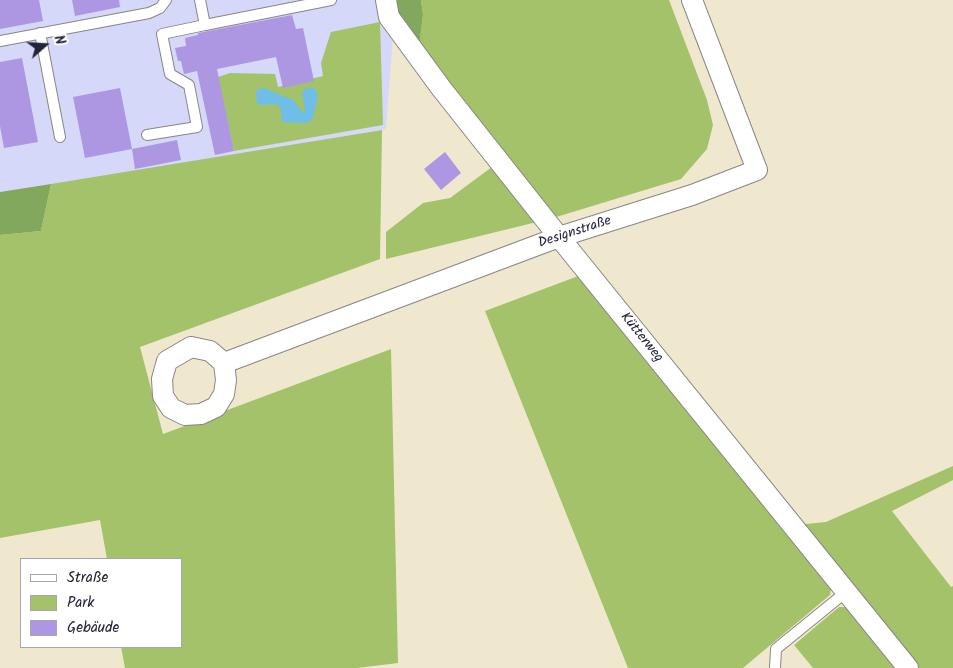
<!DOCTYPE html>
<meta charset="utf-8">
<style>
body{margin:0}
#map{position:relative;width:953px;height:668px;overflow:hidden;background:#f0e8ce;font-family:Kalam,sans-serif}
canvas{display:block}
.legend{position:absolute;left:20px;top:558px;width:162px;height:90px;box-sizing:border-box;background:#fff;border:1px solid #a7a7b1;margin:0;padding:6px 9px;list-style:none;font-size:15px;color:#22223b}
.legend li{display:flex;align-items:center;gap:10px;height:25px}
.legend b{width:25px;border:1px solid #a7a7b1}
.north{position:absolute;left:20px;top:20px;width:50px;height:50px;-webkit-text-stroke:4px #fff;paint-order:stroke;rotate:71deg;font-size:14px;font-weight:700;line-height:20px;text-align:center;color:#22223b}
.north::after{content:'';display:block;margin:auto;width:18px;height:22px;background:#22223b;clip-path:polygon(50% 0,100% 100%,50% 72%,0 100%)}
</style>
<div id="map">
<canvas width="953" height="668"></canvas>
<ul class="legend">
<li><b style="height:6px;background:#fff"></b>Straße</li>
<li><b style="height:14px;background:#a3c26a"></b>Park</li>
<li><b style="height:14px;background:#ad96e2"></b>Gebäude</li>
</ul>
<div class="north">N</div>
</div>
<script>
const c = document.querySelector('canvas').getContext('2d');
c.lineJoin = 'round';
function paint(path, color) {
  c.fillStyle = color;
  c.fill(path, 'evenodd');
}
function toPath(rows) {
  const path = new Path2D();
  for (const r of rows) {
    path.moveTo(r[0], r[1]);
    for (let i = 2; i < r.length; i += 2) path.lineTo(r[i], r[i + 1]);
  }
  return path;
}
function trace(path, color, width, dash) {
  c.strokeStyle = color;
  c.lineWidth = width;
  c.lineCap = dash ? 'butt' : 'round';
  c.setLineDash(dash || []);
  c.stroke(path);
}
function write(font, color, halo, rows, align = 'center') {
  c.font = font + ' Kalam,sans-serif';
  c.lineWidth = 4;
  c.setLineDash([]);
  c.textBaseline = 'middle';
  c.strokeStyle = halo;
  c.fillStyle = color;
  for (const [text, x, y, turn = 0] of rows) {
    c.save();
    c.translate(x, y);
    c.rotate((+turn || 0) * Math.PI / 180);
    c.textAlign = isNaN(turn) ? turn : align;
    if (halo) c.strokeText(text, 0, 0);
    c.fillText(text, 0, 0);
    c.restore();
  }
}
const built = toPath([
 [0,0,394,0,395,9,386,129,133,172,0,192]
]);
const green = toPath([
 [421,0,669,0,707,100,713,125,707,149,681,179,553,218,419,47,423,15],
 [380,22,383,125,234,151,218,77,230,73,275,74,278,87,323,76,321,63,331,32],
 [382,130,380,259,140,347,163,434,391,349,398,663,357,668,125,668,121,647,181,647,181,559,107,559,100,520,0,538,0,235,41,231,51,184],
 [496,164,541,221,386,259,386,232,423,203,450,198],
 [601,272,694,391,800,520,806,524,826,522,953,466,953,480,892,511,951,587,953,586,953,668,912,668,596,274],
 [581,275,832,584,830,595,743,668,628,668,485,311],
 [839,607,848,607,902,668,813,668,794,645]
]);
const forest = toPath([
 [394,0,421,0,423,15,419,47,394,16],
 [51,184,41,231,0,235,0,192]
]);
const water = toPath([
 [264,88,293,100,303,113,305,110,302,93,306,88,314,88,317,93,317,100,313,118,307,123,282,122,281,109,278,105,272,104,261,105,257,103,256,93,258,89]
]);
const building = toPath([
 [0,0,39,0,43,21,0,29],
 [72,0,119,0,120,7,75,16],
 [292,15,296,29,303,28,314,81,283,88,276,57,217,69,234,151,215,155,197,71,184,74,181,61,178,61,175,48,186,46,185,38,198,35,198,33],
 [22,58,38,142,4,148,0,126,0,62],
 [120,88,132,149,85,158,73,97],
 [177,140,181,160,135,169,132,149],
 [445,152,461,173,441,190,424,169]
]);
const service = toPath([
 [200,0,205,25,331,0],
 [40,33,60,137],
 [0,41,149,13,160,8,166,0],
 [147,135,197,127,189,85,170,74,162,34,205,25],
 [775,668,776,649,846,592]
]);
const minor = toPath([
 [386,0,389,17,441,88,559,237,908,668],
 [191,347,210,351,224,363,226,380,224,394,216,407,201,414,185,415,171,408,163,396,162,379,167,361,191,347],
 [224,363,559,237,692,195,757,170,692,0]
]);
const streetNames = [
 ["Designstraße",575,233,-18],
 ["Kütterweg",641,338,51]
];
paint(built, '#d5d8f9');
paint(green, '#a3c26a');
paint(forest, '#82a85e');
paint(water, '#6fbee9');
paint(building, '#ad96e2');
trace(service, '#898584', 12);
trace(minor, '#898584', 22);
trace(service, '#fff', 10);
trace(minor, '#fff', 20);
write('14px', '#22223b', '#fff', streetNames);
</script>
